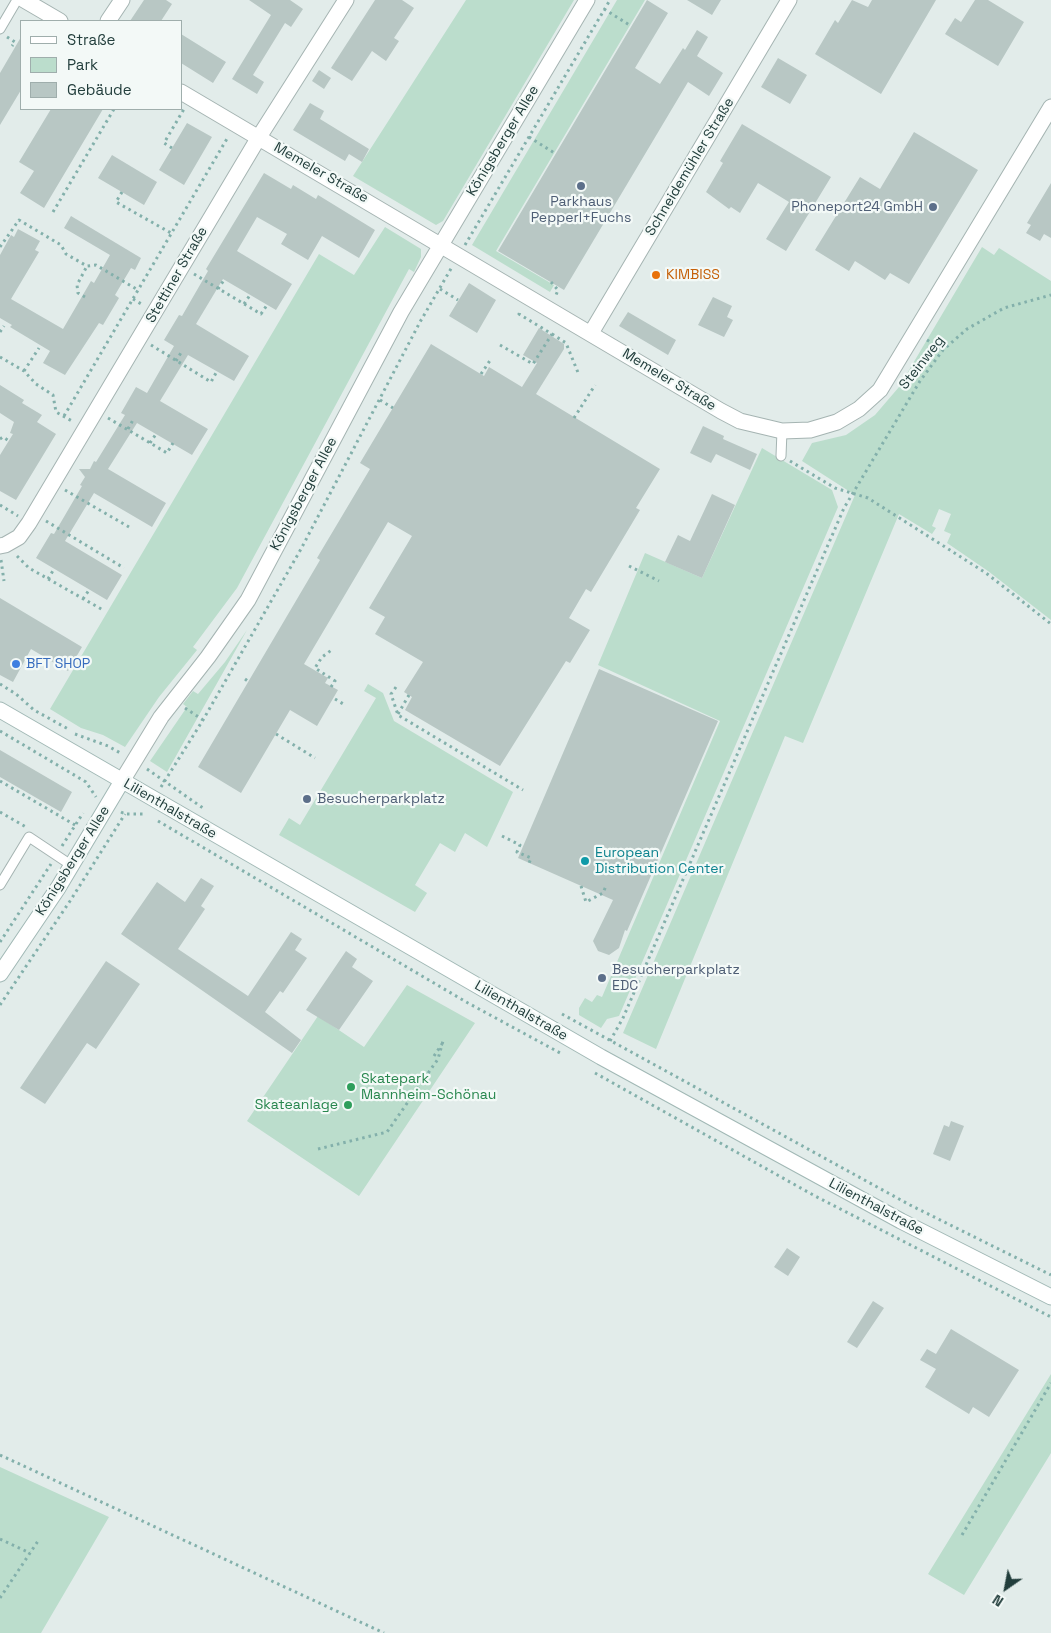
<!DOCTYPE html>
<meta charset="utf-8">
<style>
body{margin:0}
#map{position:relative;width:1051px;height:1633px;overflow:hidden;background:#e2ecea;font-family:"Space Grotesk",sans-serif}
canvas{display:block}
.legend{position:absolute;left:20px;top:20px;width:162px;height:90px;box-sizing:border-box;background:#f3f9f7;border:1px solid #9faeac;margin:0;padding:6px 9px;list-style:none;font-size:15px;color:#223e3c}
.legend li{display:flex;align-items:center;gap:10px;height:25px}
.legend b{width:25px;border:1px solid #9faeac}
.north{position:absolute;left:981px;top:1563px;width:50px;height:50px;-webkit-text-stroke:4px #f3f9f7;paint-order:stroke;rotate:213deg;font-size:14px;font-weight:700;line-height:20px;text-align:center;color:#223e3c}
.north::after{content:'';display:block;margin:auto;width:18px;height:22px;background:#223e3c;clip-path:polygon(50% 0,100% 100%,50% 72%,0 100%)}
</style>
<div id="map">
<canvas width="1051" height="1633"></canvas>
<ul class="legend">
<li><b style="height:6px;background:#fff"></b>Straße</li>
<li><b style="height:14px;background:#bdc"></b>Park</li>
<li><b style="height:14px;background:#b8c7c4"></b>Gebäude</li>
</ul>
<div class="north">N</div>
</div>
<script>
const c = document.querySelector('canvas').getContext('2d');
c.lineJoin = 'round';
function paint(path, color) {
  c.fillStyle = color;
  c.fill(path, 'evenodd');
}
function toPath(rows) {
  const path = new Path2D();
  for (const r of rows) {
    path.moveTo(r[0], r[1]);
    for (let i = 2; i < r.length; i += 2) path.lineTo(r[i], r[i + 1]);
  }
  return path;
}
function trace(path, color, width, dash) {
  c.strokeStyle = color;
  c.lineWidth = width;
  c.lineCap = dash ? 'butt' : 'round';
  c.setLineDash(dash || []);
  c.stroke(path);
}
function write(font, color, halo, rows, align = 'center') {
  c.font = font + ' "Space Grotesk",sans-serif';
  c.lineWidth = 4.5;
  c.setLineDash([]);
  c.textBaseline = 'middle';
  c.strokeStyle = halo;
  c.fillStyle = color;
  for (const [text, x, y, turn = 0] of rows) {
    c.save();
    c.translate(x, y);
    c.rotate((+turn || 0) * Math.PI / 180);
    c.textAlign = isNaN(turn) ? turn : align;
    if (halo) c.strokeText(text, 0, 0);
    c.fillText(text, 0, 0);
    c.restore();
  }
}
const green = toPath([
 [466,0,574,0,443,221,436,225,353,176],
 [617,0,645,0,496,251,554,285,550,292,472,245],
 [385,227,421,249,421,257,414,272,409,269,237,588,193,647,197,650,159,697,125,747,103,735,81,728,50,709,319,254,354,275],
 [982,247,994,255,999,248,1051,281,1051,620,988,571,947,543,951,534,944,531,951,514,939,509,932,526,936,528,932,534,899,514,803,743,785,736,656,1049,623,1033,855,495,802,461,812,443,846,435,875,415,899,387],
 [762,448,832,490,838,507,619,1016,607,1019,601,1028,579,1015,579,1008,585,998,592,1002,597,995,602,997,720,721,598,665,645,553,702,578],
 [247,630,167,772,150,761,187,707,183,704,193,691,198,694,225,662],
 [368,684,383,693,394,721,513,792,487,847,465,833,455,852,440,843,415,885,427,893,415,912,279,835,289,818,300,825,376,698,364,691],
 [407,985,475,1023,359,1196,247,1121,318,1016,364,1047],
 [1051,1374,1051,1453,964,1595,928,1574],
 [0,1467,109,1517,41,1633,0,1633]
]);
const building = toPath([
 [144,0,166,0,172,4,161,21,130,21],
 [249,0,290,0,303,9,291,27,285,23,253,75,264,82,257,94,232,79,271,15],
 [375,0,402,0,414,8,394,38,399,41,386,61,372,51,352,81,331,68],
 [647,0,668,13,635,68,660,84,683,48,685,50,697,30,708,37,697,56,723,73,709,96,688,82,564,290,498,251],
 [687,0,721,0,712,15],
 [852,0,868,7,872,0,936,0,881,94,815,54,835,20,838,23],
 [975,0,988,0,1024,22,998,66,945,34,955,18,961,22],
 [181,34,226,62,213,83,181,63],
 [21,37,21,90,0,125,0,73],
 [778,58,807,75,790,104,761,87],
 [319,70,331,78,324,89,312,81],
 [310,103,324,111,320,119,369,149,362,162,349,154,345,161,293,130],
 [51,109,103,109,44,208,20,193,34,171,19,162],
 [187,123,212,137,184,185,159,170],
 [742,124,831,177,786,251,766,239,789,202,758,183,740,213,731,207,729,209,706,192,723,163,720,161],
 [914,132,978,170,909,284,890,273,885,280,855,261,849,271,815,250,860,177,880,189],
 [112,155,157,182,144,205,98,178],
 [264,173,291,189,293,185,316,199,318,195,375,230,359,258,322,236,308,260,281,244,287,234,257,217,237,251,292,284,276,310,223,279,196,324,249,356,234,381,188,355,160,401,208,429,192,455,137,423,108,469,166,503,152,527,94,493,65,541,122,575,107,600,36,558,51,533,54,534,82,486,80,485,85,477,79,469,90,469,94,461,96,462,125,415,121,413,136,387,147,393,174,346,164,340,179,315,182,316,208,271,206,269],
 [1051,183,1051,238,1044,234,1040,241,1026,233,1031,225,1027,223],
 [71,216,141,258,135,270,131,268,115,295,119,298,103,325,99,323,65,375,43,363,50,351,10,327,12,325,0,318,0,255,11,235,14,237,18,229,40,241,35,250,39,252,11,299,63,329,91,281,94,283,110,255,64,228],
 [469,283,496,300,477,333,449,316],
 [713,297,732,306,727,317,733,320,724,337,698,325],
 [628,312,676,340,668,355,619,326],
 [539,328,564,344,564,349,536,394,660,469,636,508,640,510,591,592,586,589,569,618,590,630,570,663,566,661,500,766,405,710,412,697,404,692,423,662,375,634,385,617,369,608,412,536,388,522,304,664,328,678,325,683,338,690,317,726,290,710,241,793,198,767,320,560,317,558,370,469,360,463,431,344,484,376,489,367,522,387,537,363,523,355],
 [0,385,24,400,22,403,42,415,37,422,56,434,16,500,0,491,0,455,13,434,10,433,14,422,0,413],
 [703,426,724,436,723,439,757,454,750,470,716,454,711,463,690,453],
 [712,494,735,505,702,578,665,562,678,535,690,541],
 [0,598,82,647,68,671,31,649,13,682,0,675],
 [599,669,718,721,627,931,625,930,619,948,609,955,598,951,593,941,613,900,518,858],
 [0,750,72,792,61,812,0,777],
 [201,878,214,886,201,906,205,909,178,949,248,996,291,932,302,939,295,950,307,958,283,993,280,991,265,1012,301,1040,292,1053,121,934,157,882,185,902],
 [346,951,357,959,352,967,373,981,339,1030,306,1010],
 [106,961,140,984,96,1049,87,1043,45,1104,20,1088],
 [951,1121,964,1126,950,1161,933,1154,944,1125,949,1127],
 [787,1248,800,1257,788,1276,774,1267],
 [873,1301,884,1308,857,1348,847,1342],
 [951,1329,1019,1370,989,1417,973,1407,969,1414,925,1387,936,1369,920,1360,927,1349,936,1354]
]);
const path = toPath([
 [604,9,631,26],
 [7,37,15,42,12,46],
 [529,137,556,154],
 [172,148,164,143,184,109],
 [122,192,116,202,171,233],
 [53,212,114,109],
 [465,245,610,0],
 [0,247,19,220,61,245,66,254,87,266,96,265,138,290],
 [194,274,261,314,267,305],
 [551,282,558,290,556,295],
 [218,289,224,280],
 [440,289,458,300],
 [85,297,78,293,77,285,87,266],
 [133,299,143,305],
 [244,304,250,295],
 [0,332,4,326],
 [552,334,566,343,579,375],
 [927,340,943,350],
 [151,345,211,382,217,371],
 [500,345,533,364,552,334,519,314,521,310],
 [0,357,24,371,36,384,53,395,56,412,72,421],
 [176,361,182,351],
 [24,371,39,348],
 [481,374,491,359],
 [380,400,393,408],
 [64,416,228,137],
 [108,418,167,453,173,443],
 [574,418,595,385],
 [128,429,133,420],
 [0,439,3,437,9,441],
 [150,443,156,434],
 [790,461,835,488,868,498,986,573,1051,624],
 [65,490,129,527],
 [0,505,18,516],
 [46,521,124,568],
 [17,556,29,568,103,610],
 [1,560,4,581],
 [629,566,659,581],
 [48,579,54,569],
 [83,599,89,590],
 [245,679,249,682],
 [0,684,16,694,34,710,70,730],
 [331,687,335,681,315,668,322,657,333,649],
 [396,687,391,694,398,715,523,790],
 [335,699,345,705],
 [185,708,203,720],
 [398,714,409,695],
 [0,731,86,782,96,797],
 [75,734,108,746,122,754],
 [276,734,315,758],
 [147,769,203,808],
 [0,781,75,825],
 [161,787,203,720,301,549,420,322,452,267],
 [0,812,26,827],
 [121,812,125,814,146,814],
 [158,821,468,1003,562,1054],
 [502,836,520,845,517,852,531,858,528,866],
 [62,846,83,813],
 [581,886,586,902,603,893,606,886],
 [0,942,51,864],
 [0,1005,70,901,125,814],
 [562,1014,910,1205,1051,1275],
 [610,1041,623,1018,844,508,853,493,920,381,943,350,967,329,1004,308,1051,295],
 [434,1056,442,1044],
 [595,1073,815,1196,1051,1317],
 [318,1149,387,1132,438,1059,443,1041],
 [0,1455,384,1633],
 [962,1535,1051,1383],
 [0,1539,30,1553],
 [0,1598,38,1541]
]);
const lane = toPath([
 [0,29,17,0],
 [781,456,782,431],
 [0,885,29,837,71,865]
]);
const street = toPath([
 [24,0,60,21],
 [108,21,122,0],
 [181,92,721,411,740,421,782,431,810,430,837,422,859,409,880,390,1051,107],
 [591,333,789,0],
 [0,546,5,545,19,537,29,523,259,137,346,0],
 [122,781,161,717,208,657,248,600,401,312,587,0]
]);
const secondary = toPath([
 [0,710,601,1057,901,1221,1051,1297],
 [0,974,58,888,122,781]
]);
const markers = [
 [581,186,5,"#5c6f8a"],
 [933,207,5,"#5c6f8a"],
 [656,275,5,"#e8710a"],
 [16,664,5,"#3f7fe0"],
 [307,799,5,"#5c6f8a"],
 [585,861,5,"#0f9aa8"],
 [602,978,5,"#5c6f8a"],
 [351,1087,5,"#2e9e5b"],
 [348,1105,5,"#2e9e5b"]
];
const streetNames = [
 ["Königsberger Allee",503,141,-59],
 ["Schneidemühler Straße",690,167,-59],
 ["Memeler Straße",321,173,30],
 ["Stettiner Straße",177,275,-60],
 ["Steinweg",922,363,-52],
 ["Memeler Straße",669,380,31],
 ["Königsberger Allee",304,494,-62],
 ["Lilienthalstraße",170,809,30],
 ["Königsberger Allee",73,861,-58],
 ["Lilienthalstraße",521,1011,30],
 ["Lilienthalstraße",876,1207,28]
];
const serviceNames = [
 ["Parkhaus",581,202,"center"],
 ["Pepperl+Fuchs",581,218,"center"],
 ["Phoneport24 GmbH",923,207,"right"],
 ["Besucherparkplatz",317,799],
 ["Besucherparkplatz",612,970],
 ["EDC",612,986]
];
const foodNames = [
 ["KIMBISS",666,275]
];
const shopNames = [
 ["BFT SHOP",26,664]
];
const cultureNames = [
 ["European",595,853],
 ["Distribution Center",595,869]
];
const leisureNames = [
 ["Skatepark",361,1079],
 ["Mannheim-Schönau",361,1095],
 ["Skateanlage",338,1105,"right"]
];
paint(green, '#bdc');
paint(building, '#b8c7c4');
trace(lane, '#a5b4b2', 11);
trace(street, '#a5b4b2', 17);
trace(secondary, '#a1b8b5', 17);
trace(path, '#83b0ab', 3, [2.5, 4]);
trace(lane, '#fff', 9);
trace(street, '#fff', 15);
trace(secondary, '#fff', 15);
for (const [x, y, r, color] of markers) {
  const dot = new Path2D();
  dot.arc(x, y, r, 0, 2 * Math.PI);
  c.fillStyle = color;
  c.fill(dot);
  trace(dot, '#f3f9f7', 2);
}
write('14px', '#223e3c', '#f3f9f7', streetNames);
write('14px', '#4e5e75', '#f3f9f7', serviceNames, 'left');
write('14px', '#c56008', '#f3f9f7', foodNames, 'left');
write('14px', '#366cbe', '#f3f9f7', shopNames, 'left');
write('14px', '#0d838f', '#f3f9f7', cultureNames, 'left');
write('14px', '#27864d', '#f3f9f7', leisureNames, 'left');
</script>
